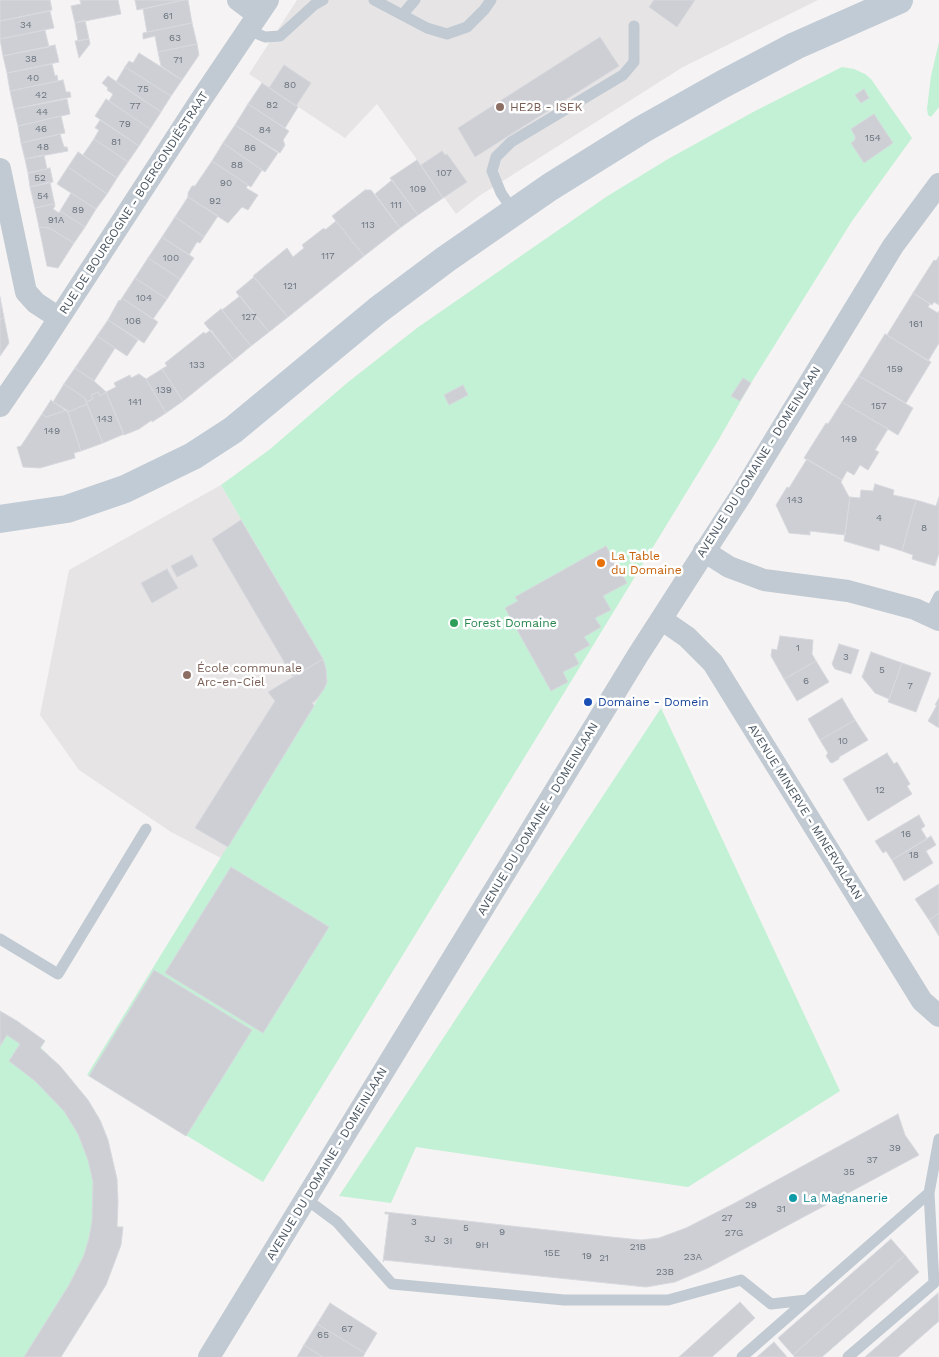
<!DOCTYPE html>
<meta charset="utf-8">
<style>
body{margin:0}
canvas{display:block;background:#f5f3f3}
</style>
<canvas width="939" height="1357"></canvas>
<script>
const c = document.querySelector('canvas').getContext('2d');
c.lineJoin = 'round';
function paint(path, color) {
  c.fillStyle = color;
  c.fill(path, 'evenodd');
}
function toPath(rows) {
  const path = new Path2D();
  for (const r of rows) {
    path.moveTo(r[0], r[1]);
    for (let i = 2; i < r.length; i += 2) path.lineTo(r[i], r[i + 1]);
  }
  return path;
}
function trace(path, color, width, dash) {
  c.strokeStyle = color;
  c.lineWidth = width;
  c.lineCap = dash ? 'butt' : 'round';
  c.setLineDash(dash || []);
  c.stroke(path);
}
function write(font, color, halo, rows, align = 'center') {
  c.font = font + ' "Work Sans",sans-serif';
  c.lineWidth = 5;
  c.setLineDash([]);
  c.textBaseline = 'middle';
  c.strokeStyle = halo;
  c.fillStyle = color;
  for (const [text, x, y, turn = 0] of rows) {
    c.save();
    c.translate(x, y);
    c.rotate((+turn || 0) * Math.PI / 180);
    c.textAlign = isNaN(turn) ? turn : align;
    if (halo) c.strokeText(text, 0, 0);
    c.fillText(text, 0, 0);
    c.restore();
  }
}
const education = toPath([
 [297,0,818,0,683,67,479,196,456,214,377,104,345,138,249,74],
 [221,485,323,659,326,669,327,682,314,706,221,858,171,832,79,770,40,715,69,570]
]);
const green = toPath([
 [939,42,939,107,931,117,928,115,927,109,931,76],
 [842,67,854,69,865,74,871,79,912,138,852,221,751,383,719,439,564,693,263,1182,87,1075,314,706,327,682,326,669,323,659,221,485,269,450,347,383,417,328,606,197,668,159,755,111],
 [661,708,840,1091,688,1187,416,1147,391,1203,339,1196],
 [0,1011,17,1021,45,1041,41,1048,60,1066,88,1100,100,1120,108,1140,117,1179,118,1202,117,1226,123,1227,121,1245,106,1285,61,1357,0,1357]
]);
const building = toPath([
 [0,0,50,0,52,10,0,21,0,0],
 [80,0,118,0,121,14,75,23,71,6,81,4,80,0],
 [135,0,184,0,137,10,135,0],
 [184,0,188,0,192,23,147,32,143,9,184,0],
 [654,0,695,0,677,27,649,7,654,0],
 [50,11,54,28,0,39,0,21,50,11],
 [85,20,89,39,78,41,75,23,85,20],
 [192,23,197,44,158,52,155,36,143,39,143,33,192,23],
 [45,30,49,47,3,56,0,39,45,30],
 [600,37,619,66,475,157,458,128,600,37],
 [89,39,90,44,79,58,75,41,89,39],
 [197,44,199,55,182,80,161,66,158,52,197,44],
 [55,45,59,62,7,73,3,56,55,45],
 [139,53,182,80,171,96,125,67,129,61,133,63,139,53],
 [52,64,55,76,57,75,58,81,10,91,7,73,52,64],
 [284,65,311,83,296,106,269,88,284,65],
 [125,67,171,96,161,112,116,82,125,67],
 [108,76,161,112,150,129,109,101,113,94,107,90,108,88,102,83,108,76],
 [63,80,66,92,70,92,71,97,14,109,10,91,63,80],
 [262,83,298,107,285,128,248,104,262,83],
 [864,89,869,98,861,103,855,95,864,89],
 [67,99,70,114,18,126,14,109,67,99],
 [106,99,150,129,139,146,95,116,106,99],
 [248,104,289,131,283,140,285,145,280,153,235,125,248,104],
 [874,114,893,143,864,163,851,143,855,140,855,136,851,129,874,114],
 [61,116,65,133,21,143,18,126,61,116],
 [100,120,139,146,128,162,94,139,99,130,95,128,100,120],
 [235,125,278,153,265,172,223,143,235,125],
 [60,134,64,147,67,147,68,151,25,159,21,143,60,134],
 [94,139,128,162,117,178,83,155,94,139],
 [223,143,262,170,251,187,212,161,223,143],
 [442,151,445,155,447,154,467,182,443,198,421,165,442,151],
 [78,152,117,178,107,194,68,167,78,152],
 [44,155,47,169,28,173,25,159,44,155],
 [417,160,443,198,418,215,390,178,417,160],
 [212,161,248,185,246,188,258,195,248,210,242,207,228,223,188,197,188,193,192,186,195,186,212,161],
 [68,167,107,194,96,209,57,184,68,167],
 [50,168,53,182,30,187,28,173,50,168],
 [392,180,418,215,400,228,375,194,392,180],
 [50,182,55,206,52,204,35,208,30,187,50,182],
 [365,190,371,190,400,228,364,256,332,216,365,190],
 [71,193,96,209,85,227,60,211,71,193],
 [188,197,218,216,204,237,175,217,188,197],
 [52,204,55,206,53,209,59,213,60,211,85,227,74,243,49,228,39,227,35,208,52,204],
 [175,217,204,237,200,243,197,242,189,255,162,237,175,217],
 [336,221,364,256,288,317,253,276,287,248,293,257,304,248,302,245,324,228,325,230,336,221],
 [39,227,49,228,74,243,58,268,47,266,39,227],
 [162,237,194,258,180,279,148,258,162,237],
 [939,256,939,305,934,302,932,305,913,293,934,260,936,261,939,256],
 [148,258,180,279,167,299,135,278,148,258],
 [254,277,288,317,269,332,236,292,254,277],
 [135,278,167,299,153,319,122,298,135,278],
 [913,293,930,304,928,307,938,313,939,311,939,343,928,361,887,335,913,293],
 [240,296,269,332,251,346,222,310,240,296],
 [0,297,4,318,0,319,0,297],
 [122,298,158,322,144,343,108,320,119,300,120,301,122,298],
 [221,309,251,346,234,360,204,323,221,309],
 [4,318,9,343,0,356,0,319,4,318],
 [108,320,138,340,127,356,97,336,108,320],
 [211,330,234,360,183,401,162,369,167,366,165,363,204,332,205,334,211,330],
 [885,334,931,362,906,403,859,376,885,334],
 [97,336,115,348,94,381,75,368,97,336],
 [75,368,94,381,106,392,100,396,98,392,91,395,93,399,86,402,85,398,64,384,75,368],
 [162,369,183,401,166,413,146,379,162,369],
 [139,374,146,379,166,413,152,422,152,420,139,429,124,435,106,392,116,387,114,383,130,375,131,378,139,374],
 [859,376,913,408,898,435,842,402,859,376],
 [743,378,751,383,740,401,731,396,743,378],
 [64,384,85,398,87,404,68,412,53,402,64,384],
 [463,385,468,395,449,405,444,395,463,385],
 [98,392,100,396,106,392,124,434,103,443,86,402,93,399,91,395,98,392],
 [51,400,53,402,67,410,46,417,42,414,51,400],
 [842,402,888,429,875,450,879,452,868,470,860,465,854,475,847,471,842,480,804,458,826,423,828,424,842,402],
 [87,404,103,443,81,451,68,412,87,404],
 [67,410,81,451,74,453,75,458,40,468,23,467,17,447,21,446,42,414,46,417,67,410],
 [807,459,842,480,841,482,849,497,850,497,845,535,810,531,810,535,789,533,776,505,787,487,789,488,807,459],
 [875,484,894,490,893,495,916,500,902,551,880,544,879,551,844,541,850,497,860,498,861,490,873,491,875,484],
 [939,497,939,553,935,566,912,559,913,555,902,551,916,500,936,506,939,497],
 [241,520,323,659,293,677,212,539,241,520],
 [606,546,627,583,603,596,611,610,595,618,601,627,584,637,590,645,574,654,579,664,563,672,568,682,551,691,505,608,518,601,515,597,606,546],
 [192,555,198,566,177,577,171,566,192,555],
 [167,569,178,588,152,603,141,583,167,569],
 [780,636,813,640,812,654,816,661,784,679,771,656,772,649,777,650,780,636],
 [839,644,859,650,851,674,835,669,832,664,839,644],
 [871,652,902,663,889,699,875,693,862,677,871,652],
 [323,659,326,669,327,682,324,689,317,699,312,703,314,706,228,847,195,828,275,701,268,692,323,659],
 [816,661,829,682,797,701,784,679,816,661],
 [902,663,931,673,916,712,888,702,902,663],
 [842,698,855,720,820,740,808,719,842,698],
 [939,698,939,728,928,721,937,705,935,705,939,698],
 [855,720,868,740,839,757,839,759,832,763,830,762,826,756,828,753,820,740,855,720],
 [887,753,894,764,897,762,910,784,907,786,912,794,868,821,843,779,887,753],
 [919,815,925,826,921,829,927,839,892,860,886,851,883,853,875,841,919,815],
 [931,836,936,845,926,851,933,863,904,881,892,860,931,836],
 [231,867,329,927,263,1033,165,973,231,867],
 [939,884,939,913,929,920,915,899,939,884],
 [939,913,939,936,929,920,939,913],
 [154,970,252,1030,186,1136,89,1076,154,970],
 [0,1011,17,1021,45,1041,40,1048,60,1066,88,1100,100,1120,108,1140,117,1179,118,1202,117,1227,123,1227,121,1245,106,1285,61,1357,24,1357,69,1285,84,1255,89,1238,92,1221,93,1182,88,1160,78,1134,64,1111,35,1081,9,1061,20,1044,7,1035,0,1046,0,1011],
 [898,1114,905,1135,919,1155,755,1243,708,1268,675,1282,646,1287,384,1260,383,1262,389,1214,385,1214,385,1212,611,1237,641,1240,659,1238,686,1228,735,1203,898,1114],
 [891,1239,905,1255,793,1355,778,1338,891,1239],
 [905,1255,919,1272,822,1357,795,1357,793,1355,905,1255],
 [938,1293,939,1321,915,1342,898,1357,865,1357,938,1293],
 [740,1302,755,1318,712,1357,679,1357,740,1302],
 [330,1303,377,1333,365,1353,317,1324,330,1303],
 [317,1324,365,1353,363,1357,323,1357,304,1345,317,1324],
 [774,1342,787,1357,757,1357,774,1342],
 [304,1345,323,1357,297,1357,304,1345]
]);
const lane = toPath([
 [374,0,427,28,447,34,467,27,484,10,491,0],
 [403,14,415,0],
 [248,30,265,37,280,36,314,5,323,0],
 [514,212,501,193,492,171,496,157,511,142,623,75,634,62,634,26],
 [929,616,939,596],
 [0,939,58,974,146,829],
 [306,1199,337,1222,392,1284,564,1300,668,1300,741,1280,771,1304,807,1300],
 [742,1357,929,1193,939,1139],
 [848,1357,934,1283,929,1193]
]);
const street = toPath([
 [238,0,258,15],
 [0,169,26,292,36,303,59,318],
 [0,406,39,349,200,101,268,0],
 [704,551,729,567,764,580,848,591,915,609,939,620],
 [661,619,687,637,713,663,922,1001,939,1016],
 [209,1357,638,655,743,492,893,246,939,184]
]);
const secondary = toPath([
 [0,519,67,509,125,489,193,456,233,430,378,310,446,259,550,187,643,129,723,84,795,46,899,0]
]);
const markers = [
 [500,107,5,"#8d6e63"],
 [601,563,5,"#e8710a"],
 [454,623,5,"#2e9e5b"],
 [187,675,5,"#8d6e63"],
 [588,702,5,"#1a4fb4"],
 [793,1198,5,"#0f9aa8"]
];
const numberNames = [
 ["61",168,16],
 ["34",26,25],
 ["63",175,38],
 ["38",31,59],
 ["71",178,60],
 ["40",33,78],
 ["80",290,85],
 ["75",143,89],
 ["42",41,95],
 ["82",272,105],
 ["77",135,106],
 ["44",42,112],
 ["79",125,124],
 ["46",41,129],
 ["84",265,130],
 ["154",873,138],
 ["81",116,142],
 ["48",43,147],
 ["86",250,148],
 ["88",237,165],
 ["107",444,173],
 ["52",40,178],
 ["90",226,183],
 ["109",418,189],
 ["54",43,196],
 ["92",215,201],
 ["111",396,205],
 ["89",78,210],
 ["91A",56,220],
 ["113",368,225],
 ["117",328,256],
 ["100",171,258],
 ["121",290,286],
 ["104",144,298],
 ["127",249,317],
 ["106",133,321],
 ["161",916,324],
 ["133",197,365],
 ["159",895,369],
 ["139",164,390],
 ["141",135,402],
 ["157",879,406],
 ["143",105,419],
 ["149",52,431],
 ["149",849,439],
 ["143",795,500],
 ["4",879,518],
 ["8",924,528],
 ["1",798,648],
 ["3",846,657],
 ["5",882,670],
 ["6",806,681],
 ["7",910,686],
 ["10",843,741],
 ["12",880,790],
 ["16",906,834],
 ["18",914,855],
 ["39",895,1148],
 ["37",872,1160],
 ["35",849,1172],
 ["29",751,1205],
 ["31",781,1209],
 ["27",727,1218],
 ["3",414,1222],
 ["5",466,1228],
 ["9",502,1232],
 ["27G",734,1233],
 ["3J",430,1239],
 ["3I",448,1241],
 ["9H",482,1245],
 ["21B",638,1247],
 ["15E",552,1253],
 ["19",587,1256],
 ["23A",693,1257],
 ["21",604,1258],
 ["23B",665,1272],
 ["67",347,1329],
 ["65",323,1335]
];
const educationNames = [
 ["HE2B - ISEK",510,107],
 ["École communale",197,668],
 ["Arc-en-Ciel",197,682]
];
const streetNames = [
 ["RUE DE BOURGOGNE - BOERGONDIËSTRAAT",134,203,-57],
 ["AVENUE DU DOMAINE - DOMEINLAAN",759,462,-58],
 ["AVENUE MINERVE - MINERVALAAN",805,812,58],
 ["AVENUE DU DOMAINE - DOMEINLAAN",538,819,-59],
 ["AVENUE DU DOMAINE - DOMEINLAAN",327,1164,-59]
];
const foodNames = [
 ["La Table",611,556],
 ["du Domaine",611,570]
];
const leisureNames = [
 ["Forest Domaine",464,623]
];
const transitNames = [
 ["Domaine - Domein",598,702]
];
const cultureNames = [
 ["La Magnanerie",803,1198]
];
paint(education, '#e6e4e5');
paint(green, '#c3f1d5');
paint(building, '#cdcfd5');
trace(building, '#d7d9de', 1);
trace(lane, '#c1cad2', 11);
trace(street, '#c1cad2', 22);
trace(secondary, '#c1cbd6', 28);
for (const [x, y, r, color] of markers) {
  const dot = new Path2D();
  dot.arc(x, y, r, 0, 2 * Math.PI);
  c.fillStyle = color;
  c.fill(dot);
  trace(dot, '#fff', 2);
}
write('10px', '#6b747e', null, numberNames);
write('12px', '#785e54', '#fff', educationNames, 'left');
write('12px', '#4a5661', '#fff', streetNames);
write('12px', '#c56008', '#fff', foodNames, 'left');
write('12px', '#27864d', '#fff', leisureNames, 'left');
write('12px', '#164399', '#fff', transitNames, 'left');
write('12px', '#0d838f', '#fff', cultureNames, 'left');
</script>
